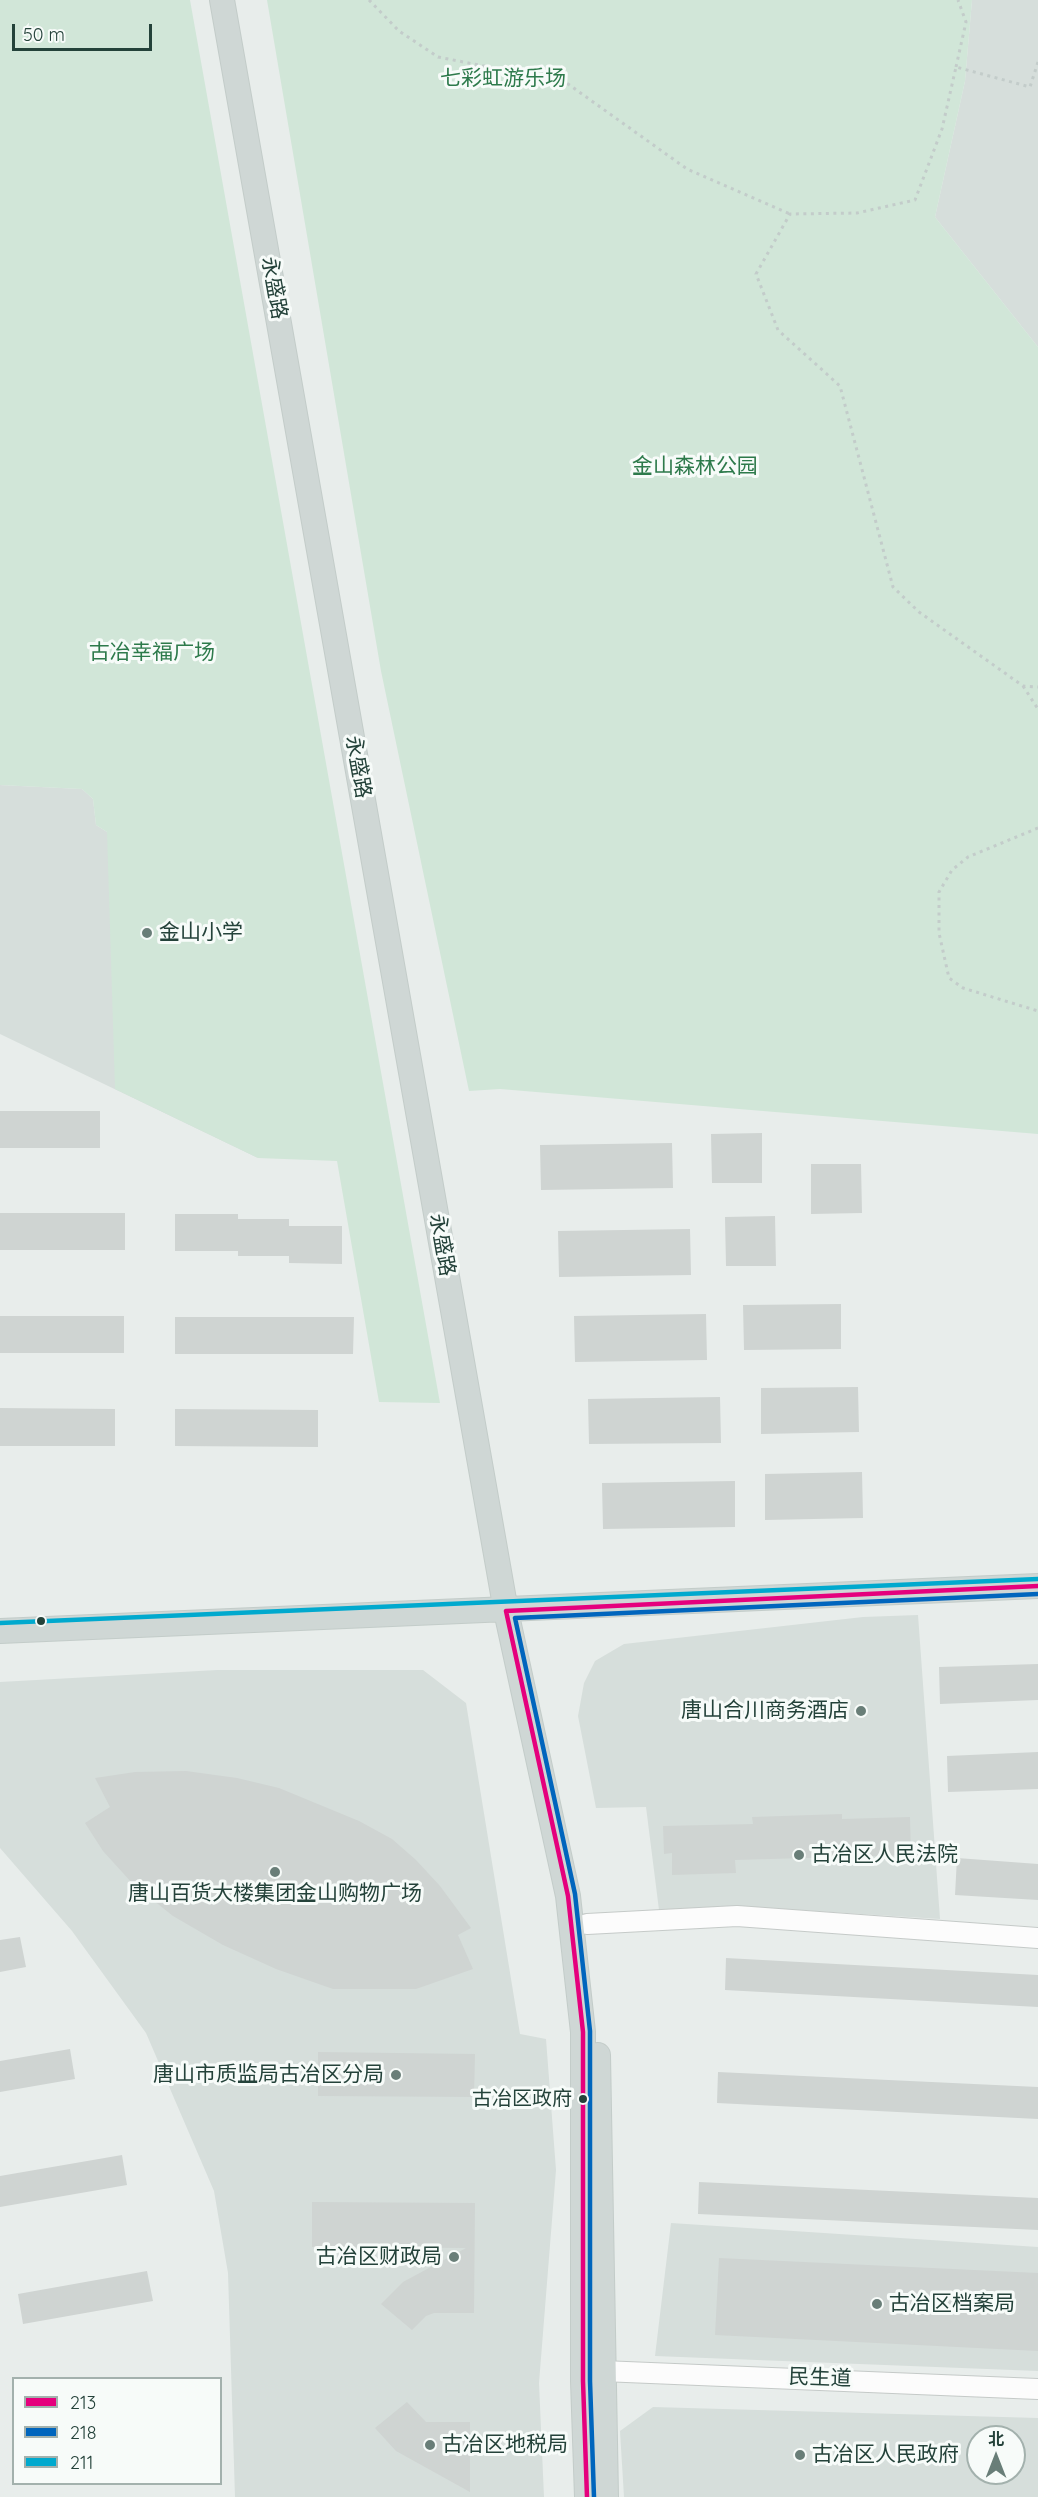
<!DOCTYPE html>
<meta charset="utf-8">
<style>
body{margin:0}
#map{position:relative;width:1038px;height:2497px;overflow:hidden;background:#e8edeb;font-family:Quicksand,"Noto Sans SC",sans-serif}
canvas{display:block}
.legend{position:absolute;left:12px;top:2377px;width:210px;height:108px;box-sizing:border-box;background:#f7fbf9;border:2px solid #a3b1ad;margin:0;padding:8px 10px;list-style:none;font-size:18px;color:#24423a}
.legend li{display:flex;align-items:center;gap:12px;height:30px}
.legend b{width:30px;border:2px solid #a3b1ad}
.north{position:absolute;left:966px;top:2425px;width:60px;height:60px;box-sizing:border-box;background:#f7fbf9;border:2px solid #a3b1ad;border-radius:50%;rotate:0deg;font-size:16px;font-weight:700;line-height:24px;text-align:center;color:#24423a}
.north::after{content:'';display:block;margin:auto;width:21px;height:27px;background:#697e78;clip-path:polygon(50% 0,100% 100%,50% 72%,0 100%)}
.scale{position:absolute;left:12px;top:24px;width:140px;height:27px;box-sizing:border-box;border:3px solid #24423a;border-top:0;padding-left:8px;font-size:18px;line-height:21px;white-space:nowrap;color:#24423a;-webkit-text-stroke:4px #f7fbf9;paint-order:stroke}
</style>
<div id="map">
<canvas width="1038" height="2497"></canvas>
<ul class="legend">
<li><b style="height:8px;background:#e5007d"></b>213</li>
<li><b style="height:8px;background:#0065bd"></b>218</li>
<li><b style="height:8px;background:#00a9ce"></b>211</li>
</ul>
<div class="north">北</div>
<div class="scale">50 m</div>
</div>
<script>
const c = document.querySelector('canvas').getContext('2d');
c.lineJoin = 'round';
function paint(path, color) {
  c.fillStyle = color;
  c.fill(path, 'evenodd');
}
function toPath(rows) {
  const path = new Path2D();
  for (const r of rows) {
    path.moveTo(r[0], r[1]);
    for (let i = 2; i < r.length; i += 2) path.lineTo(r[i], r[i + 1]);
  }
  return path;
}
function trace(path, color, width, dash) {
  c.strokeStyle = color;
  c.lineWidth = width;
  c.lineCap = dash ? 'butt' : 'round';
  c.setLineDash(dash || []);
  c.stroke(path);
}
function write(font, color, halo, rows, align = 'center') {
  c.font = font + ' Quicksand,"Noto Sans SC",sans-serif';
  c.lineWidth = 6;
  c.setLineDash([]);
  c.textBaseline = 'middle';
  c.strokeStyle = halo;
  c.fillStyle = color;
  for (const [text, x, y, turn = 0] of rows) {
    c.save();
    c.translate(x, y);
    c.rotate((+turn || 0) * Math.PI / 180);
    c.textAlign = isNaN(turn) ? turn : align;
    if (halo) c.strokeText(text, 0, 0);
    c.fillText(text, 0, 0);
    c.restore();
  }
}
const built = toPath([
 [972,0,1038,0,1038,347,935,217,965,81],
 [0,785,82,789,93,799,96,825,107,832,258,1158,0,1034],
 [918,1615,940,1919,736,1906,659,1910,646,1807,596,1808,578,1716,584,1683,595,1661,624,1644,863,1617],
 [217,1670,423,1670,466,1703,520,2034,546,2039,556,2170,539,2383,544,2497,235,2497,228,2273,214,2191,146,2033,72,1931,0,1848,0,1682],
 [671,2223,1038,2247,1038,2371,655,2356],
 [653,2407,1038,2418,1038,2497,624,2497,620,2431],
 [978,2437,1014,2437,1014,2473,978,2473]
]);
const green = toPath([
 [0,0,190,0,440,1403,379,1402,337,1161,258,1158,115,1089,107,832,96,825,93,799,82,789,0,785],
 [267,0,972,0,965,81,935,217,1038,347,1038,1134,500,1089,469,1091,381,671]
]);
const building = toPath([
 [0,1111,100,1111,100,1148,0,1148],
 [762,1133,762,1183,712,1183,711,1134],
 [672,1143,673,1188,541,1190,540,1145],
 [811,1164,861,1164,862,1213,811,1214],
 [0,1213,125,1213,125,1250,0,1250],
 [175,1214,238,1214,238,1219,289,1219,289,1226,342,1226,342,1264,289,1263,289,1256,238,1256,238,1251,175,1251],
 [775,1216,776,1266,726,1266,725,1217],
 [690,1229,691,1275,559,1277,558,1231],
 [841,1304,841,1349,744,1350,743,1305],
 [706,1314,707,1360,575,1362,574,1316],
 [0,1316,124,1316,124,1353,0,1353],
 [175,1317,354,1317,353,1354,175,1354],
 [858,1387,859,1432,761,1434,761,1388],
 [720,1397,721,1443,589,1444,588,1399],
 [0,1408,115,1409,115,1446,0,1446],
 [175,1409,318,1410,318,1447,175,1446],
 [862,1472,863,1518,765,1520,765,1474],
 [735,1481,735,1527,603,1529,602,1483],
 [1038,1664,1038,1700,940,1704,939,1667],
 [1038,1752,1038,1789,948,1792,947,1756],
 [186,1771,237,1778,279,1788,359,1821,392,1839,416,1860,440,1886,471,1928,458,1935,473,1969,416,1989,333,1989,276,1969,223,1945,173,1916,133,1884,103,1851,85,1823,110,1807,95,1778,135,1772],
 [842,1814,842,1819,910,1817,911,1855,735,1860,736,1873,672,1875,672,1853,664,1854,663,1826,753,1824,752,1817],
 [957,1858,1038,1864,1038,1900,955,1895],
 [20,1937,26,1967,0,1972,0,1940],
 [726,1958,1038,1975,1038,2007,725,1990],
 [70,2049,75,2079,0,2092,0,2061],
 [318,2052,475,2054,474,2097,318,2096],
 [718,2072,1038,2087,1038,2119,717,2103],
 [122,2155,127,2185,0,2207,0,2176],
 [699,2182,1038,2198,1038,2230,698,2214],
 [312,2202,475,2203,474,2313,434,2313,426,2316,412,2330,381,2304,403,2282,466,2248,312,2247],
 [719,2258,1038,2273,1038,2351,715,2335],
 [147,2271,153,2301,23,2324,18,2294],
 [407,2402,426,2422,470,2422,470,2492,396,2451,375,2428]
]);
const path = toPath([
 [369,0,399,31,438,57,494,68,547,69,687,169,790,214],
 [1038,62,1030,87,956,67,942,129,915,200,857,213,790,214,756,274,778,330,840,386,893,587,919,612,1023,686,1038,687],
 [956,67,966,22,958,0],
 [1023,686,1038,709],
 [1038,828,968,857,952,870,939,892,939,933,949,978,963,988,1038,1011]
]);
const minor = toPath([
 [587,1924,737,1916,1038,1938],
 [602,2371,1038,2389]
]);
const major = toPath([
 [222,0,506,1611,568,1896,583,2032,583,2381,587,2497],
 [0,1631,1038,1586],
 [598,2055,606,2497]
]);
const bus1 = toPath([
 [587,2497,583,2381,583,2032,568,1896,506,1611,1038,1586]
]);
const bus2 = toPath([
 [594,2497,590,2381,590,2031,575,1894,515,1618,1038,1594]
]);
const bus3 = toPath([
 [0,1623,1038,1579]
]);
const markers = [
 [147,933,6,"#697e78"],
 [41,1621,5,"#24423a"],
 [861,1711,6,"#697e78"],
 [799,1855,6,"#697e78"],
 [275,1872,6,"#697e78"],
 [396,2075,6,"#697e78"],
 [583,2099,5,"#24423a"],
 [454,2257,6,"#697e78"],
 [877,2304,6,"#697e78"],
 [430,2445,6,"#697e78"],
 [800,2455,6,"#697e78"]
];
const busNames = [
 ["古冶区政府",572,2099]
];
const parkNames = [
 ["七彩虹游乐场",503,79],
 ["金山森林公园",695,467],
 ["古冶幸福广场",152,653]
];
const streetNames = [
 ["永盛路",274,288,80],
 ["永盛路",358,767,80],
 ["永盛路",442,1245,80],
 ["民生道",820,2378,2]
];
const poiNames = [
 ["金山小学",159,933],
 ["唐山合川商务酒店",849,1711,"right"],
 ["古冶区人民法院",811,1855],
 ["唐山百货大楼集团金山购物广场",275,1894,"center"],
 ["唐山市质监局古冶区分局",384,2075,"right"],
 ["古冶区财政局",442,2257,"right"],
 ["古冶区档案局",889,2304],
 ["古冶区地税局",442,2445],
 ["古冶区人民政府",812,2455]
];
paint(built, '#d6dedb');
paint(green, '#d1e6d8');
paint(building, '#cfd4d2');
trace(minor, '#c5cac8', 22);
trace(major, '#c3ccc9', 26);
trace(path, '#c3ccca', 3, [3, 4.5]);
trace(minor, '#fcfcfc', 20);
trace(major, '#cfd7d5', 24);
trace(bus1, '#e5007d', 4.5);
trace(bus2, '#0065bd', 4.5);
trace(bus3, '#00a9ce', 4.5);
for (const [x, y, r, color] of markers) {
  const dot = new Path2D();
  dot.arc(x, y, r, 0, 2 * Math.PI);
  c.fillStyle = color;
  c.fill(dot);
  trace(dot, '#f7fbf9', 2);
}
write('20px', '#24423a', '#f7fbf9', busNames, 'right');
write('21px', '#2d7a4b', '#f7fbf9', parkNames);
write('21px', '#24423a', '#f7fbf9', streetNames);
write('21px', '#24423a', '#f7fbf9', poiNames, 'left');
</script>
